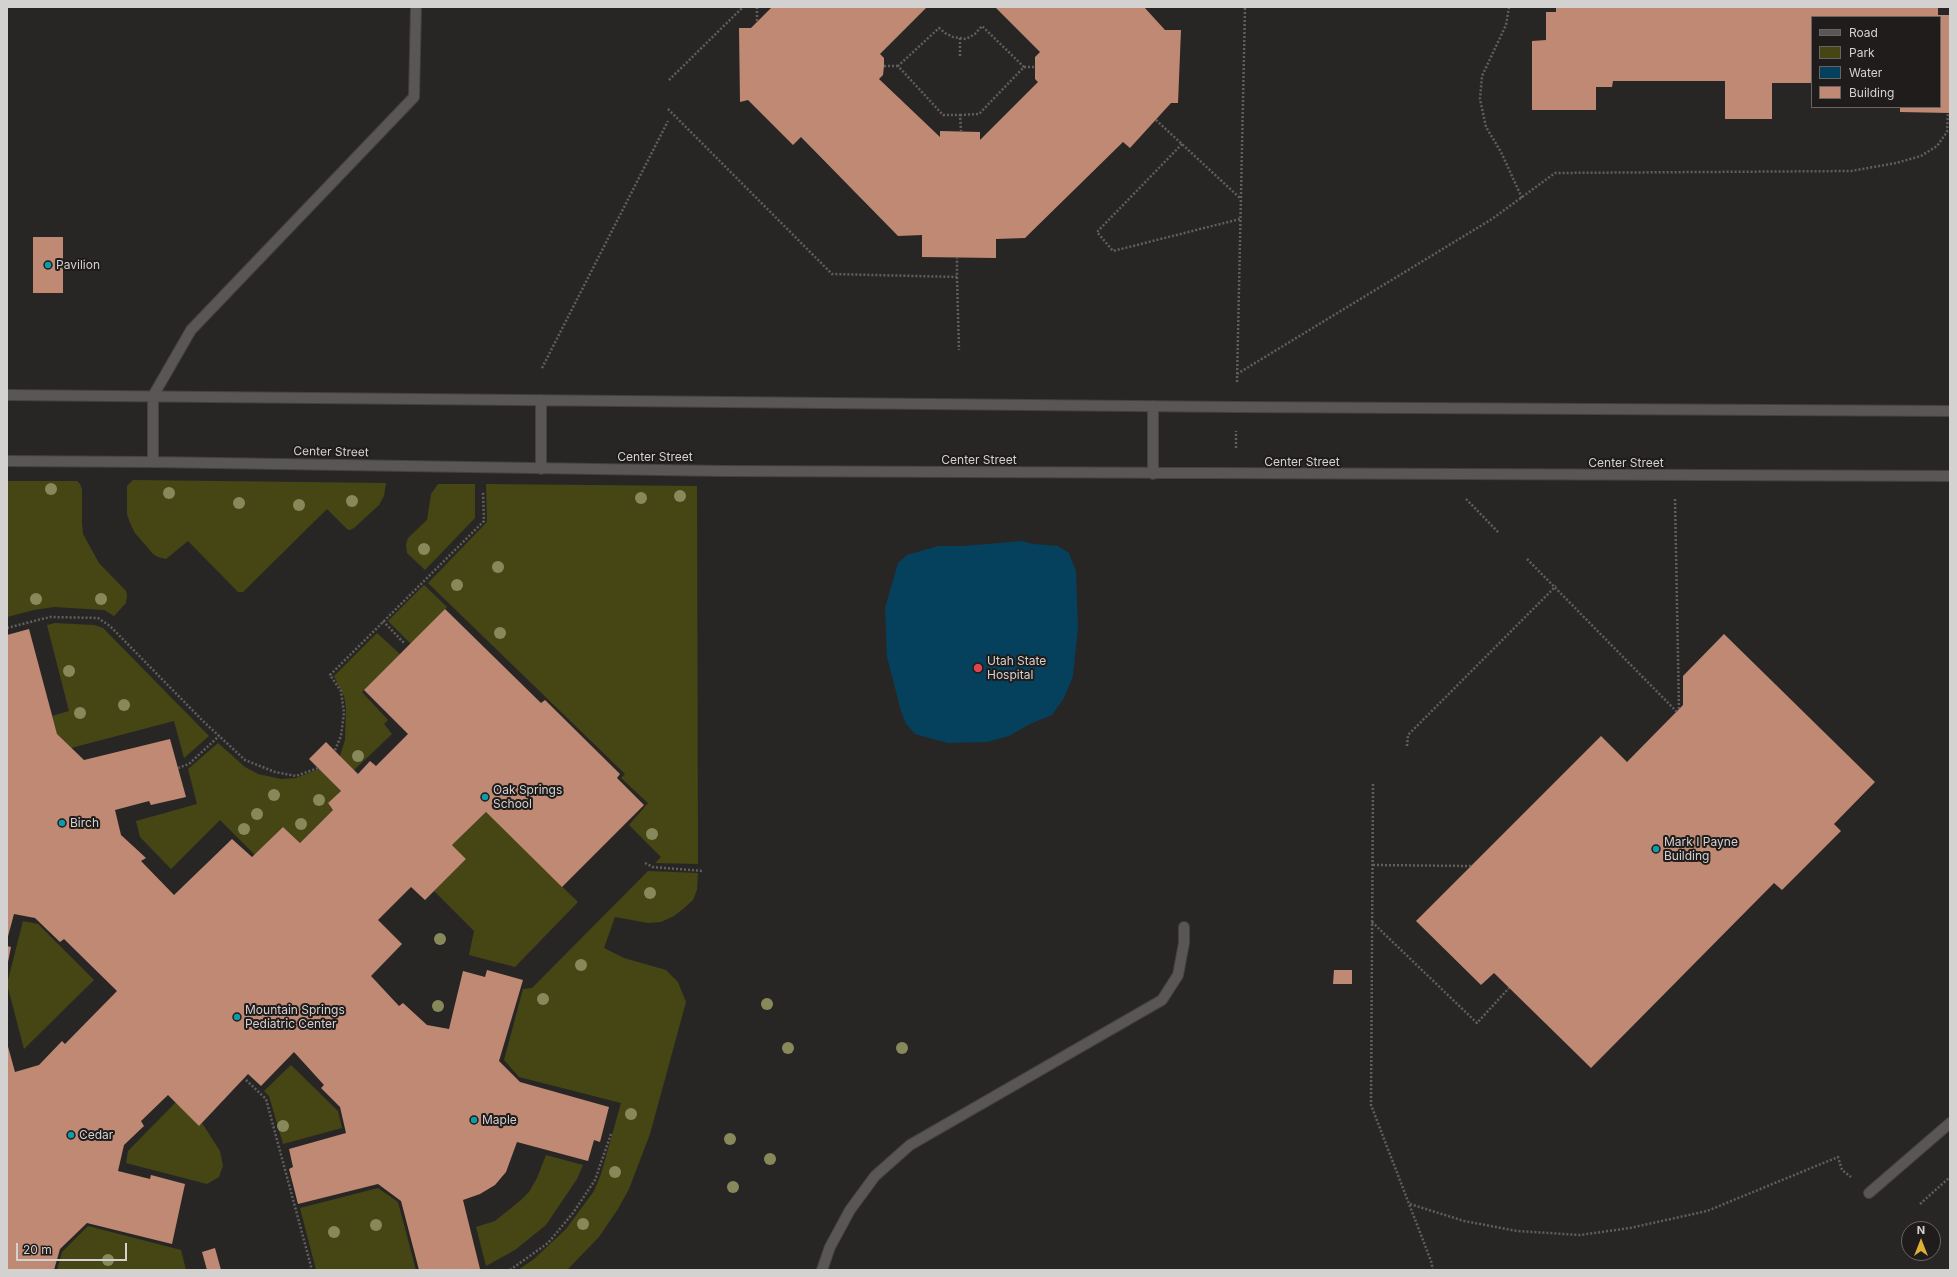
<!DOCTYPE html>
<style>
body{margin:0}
#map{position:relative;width:1957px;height:1277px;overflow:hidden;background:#282625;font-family:Inter,sans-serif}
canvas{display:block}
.frame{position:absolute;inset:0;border:8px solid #d4d2d1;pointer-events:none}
.legend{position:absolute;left:1811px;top:16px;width:130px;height:92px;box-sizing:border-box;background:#1f1c1b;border:1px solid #676564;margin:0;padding:5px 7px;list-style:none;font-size:12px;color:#d4d2d1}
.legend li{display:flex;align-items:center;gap:8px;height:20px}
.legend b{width:20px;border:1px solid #676564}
.north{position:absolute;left:1901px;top:1221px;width:40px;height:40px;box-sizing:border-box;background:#1f1c1b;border:1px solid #676564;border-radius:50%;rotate:0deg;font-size:11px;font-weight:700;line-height:16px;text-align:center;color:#d4d2d1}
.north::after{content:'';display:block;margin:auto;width:14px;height:18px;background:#deb133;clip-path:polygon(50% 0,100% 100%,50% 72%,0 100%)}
.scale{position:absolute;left:16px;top:1243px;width:111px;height:18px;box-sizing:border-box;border:2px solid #d4d2d1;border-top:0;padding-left:5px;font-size:12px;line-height:14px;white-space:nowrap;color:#d4d2d1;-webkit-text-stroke:3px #1f1c1b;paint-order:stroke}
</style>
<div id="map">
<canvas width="1957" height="1277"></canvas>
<div class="frame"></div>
<ul class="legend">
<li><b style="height:5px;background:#595655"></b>Road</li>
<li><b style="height:11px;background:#454614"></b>Park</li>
<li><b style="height:11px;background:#05405d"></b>Water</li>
<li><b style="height:11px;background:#c08973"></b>Building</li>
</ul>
<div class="north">N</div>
<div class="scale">20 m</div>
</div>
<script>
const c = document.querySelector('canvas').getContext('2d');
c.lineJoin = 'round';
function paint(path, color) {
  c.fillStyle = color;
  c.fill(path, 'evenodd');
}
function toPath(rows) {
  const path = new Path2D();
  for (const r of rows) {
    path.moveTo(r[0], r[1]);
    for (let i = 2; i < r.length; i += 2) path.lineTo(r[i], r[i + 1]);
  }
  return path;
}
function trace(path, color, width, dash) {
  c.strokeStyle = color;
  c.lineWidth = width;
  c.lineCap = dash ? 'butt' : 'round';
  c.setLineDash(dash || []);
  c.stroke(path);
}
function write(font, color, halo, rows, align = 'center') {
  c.font = font + ' Inter,sans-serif';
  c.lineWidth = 4;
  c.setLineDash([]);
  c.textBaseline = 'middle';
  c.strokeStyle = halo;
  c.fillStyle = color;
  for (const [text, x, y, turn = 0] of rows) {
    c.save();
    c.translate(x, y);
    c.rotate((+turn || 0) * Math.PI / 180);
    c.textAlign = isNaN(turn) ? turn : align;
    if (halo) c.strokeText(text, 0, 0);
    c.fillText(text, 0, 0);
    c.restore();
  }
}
const green = toPath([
 [133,480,386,483,384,496,379,505,354,528,350,530,347,529,327,509,243,592,238,592,188,541,166,559,158,557,153,554,135,533,130,523,127,514,127,486],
 [7,481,77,481,80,484,82,489,82,523,83,534,99,563,126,591,127,595,126,603,114,616,104,610,54,607,34,610,7,617],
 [438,484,475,484,475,518,425,570,407,553,406,544,408,538,427,520,431,494],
 [486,484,697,486,698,864,655,863,661,857,629,825,648,803,621,778,625,774,428,583,487,522],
 [424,585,447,607,411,644,388,621],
 [55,623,94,625,103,628,209,736,184,758,174,721,71,748,57,734,52,716,69,711,47,625],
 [377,633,400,654,362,692,388,720,384,724,392,734,354,770,340,756,345,740,346,708,344,696,334,676],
 [218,743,245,767,258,774,281,779,296,778,319,769,341,791,328,803,333,810,300,843,283,827,255,855,220,820,171,869,140,837,136,821,197,804,188,769],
 [486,812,578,902,515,967,469,955,474,931,434,891,466,859,452,845],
 [648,871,698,873,697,890,693,900,683,909,674,916,661,922,648,923,615,917,604,948,624,958,666,970,678,982,686,1002,650,1134,629,1189,618,1209,599,1237,567,1270,518,1270,534,1259,566,1229,594,1191,601,1174,621,1103,519,1077,504,1060,523,989,532,988],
 [23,921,38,924,94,980,24,1049,7,984],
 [291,1065,338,1111,342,1128,283,1144,269,1096,264,1091],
 [176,1102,199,1126,202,1123,220,1151,223,1166,221,1171,219,1177,207,1184,126,1163,128,1151],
 [546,1155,583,1165,577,1179,546,1225,515,1250,486,1266,476,1227,495,1221,521,1200,529,1192,537,1178],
 [378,1188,398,1202,416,1270,316,1270,300,1208],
 [88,1226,181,1250,186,1270,57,1270,62,1252]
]);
const water = toPath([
 [1022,541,1033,544,1058,546,1069,553,1076,571,1078,628,1075,656,1073,676,1064,698,1052,715,1030,724,1009,736,987,742,948,743,915,734,906,724,901,711,887,657,885,608,898,563,907,555,938,546,963,546]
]);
const building = toPath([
 [772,7,927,7,880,54,884,58,884,66,883,75,879,79,940,137,940,131,980,132,980,140,1038,82,1035,79,1035,57,1040,52,995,7,1144,7,1165,30,1181,30,1178,103,1171,103,1130,148,1123,142,1025,238,996,239,996,258,922,257,922,235,898,236,801,137,793,145,748,100,740,102,739,28,751,28],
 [1556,7,1938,7,1938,15,1950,15,1950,113,1900,112,1900,107,1940,107,1940,17,1812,17,1812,83,1772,83,1772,119,1725,119,1725,81,1613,81,1612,87,1596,87,1596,110,1532,110,1532,41,1546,40,1546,12,1556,12],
 [33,237,63,237,63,293,33,293],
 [445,609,541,703,545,700,620,774,617,778,644,805,562,887,486,812,452,845,466,859,425,900,411,887,378,920,402,944,371,976,399,1006,403,1003,427,1025,449,1029,463,971,485,977,487,970,523,980,499,1061,520,1082,609,1107,600,1142,594,1140,588,1161,517,1142,506,1172,495,1185,480,1194,463,1200,480,1269,419,1270,401,1201,378,1184,298,1204,289,1169,293,1167,289,1149,346,1133,340,1107,321,1088,324,1085,294,1052,261,1086,248,1074,199,1126,168,1095,141,1121,144,1126,124,1145,118,1171,150,1179,151,1175,185,1184,172,1244,87,1223,60,1249,54,1270,7,1270,7,1043,15,1072,39,1065,62,1041,65,1044,117,991,64,939,60,942,35,918,14,914,7,940,7,635,29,629,57,734,84,760,170,739,186,797,151,805,149,801,115,810,121,835,146,858,141,861,174,895,232,839,252,857,283,827,300,843,333,810,328,803,341,791,309,759,326,742,358,774,370,761,376,766,408,734,364,690],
 [1724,634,1875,782,1834,824,1841,831,1782,890,1774,883,1591,1068,1494,973,1481,985,1416,921,1601,736,1627,762,1683,705,1683,676],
 [7,946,11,947,8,962,7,962],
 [1334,970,1352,970,1352,984,1333,984],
 [215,1248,221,1270,207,1270,202,1252]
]);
const path = toPath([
 [757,7,757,22],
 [1509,7,1506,25,1482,76,1480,99,1486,127,1501,152,1522,198],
 [960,38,960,56],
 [884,66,898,66],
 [1024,67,1035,67],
 [669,80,743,7],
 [668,109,832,274,957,277,957,258],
 [960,115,979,114,1024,67,982,26,975,34,966,39,953,37,945,33,939,28,898,66,943,115,960,115,961,131],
 [1156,120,1241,199],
 [1182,144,1097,232,1113,251,1240,219],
 [957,277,959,350],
 [542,368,668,121],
 [1237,374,1492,219,1555,173,1851,171,1896,163,1921,156,1937,146,1947,132,1948,113],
 [1237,382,1245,7],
 [1236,448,1236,431],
 [1466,499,1499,533],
 [1675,499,1679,710],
 [1527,559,1677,712],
 [383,621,405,644],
 [7,628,50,617,98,618,110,626,203,721,245,760,275,772,296,776,318,768],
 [1407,746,1408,735,1556,586],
 [335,750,341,736,344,713,341,691,330,675,484,521,483,492],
 [178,768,189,764,219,736],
 [1373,784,1371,1105,1431,1261,1433,1270],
 [645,863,653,867,703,871],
 [1373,865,1471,866],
 [1372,922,1477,1023,1509,988],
 [246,1080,266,1099,312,1270],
 [1410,1204,1464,1221,1517,1231,1580,1235,1630,1228,1707,1211,1838,1157,1842,1170,1851,1177],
 [1920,1204,1950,1177],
 [510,1270,548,1243,573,1213,595,1180,611,1134]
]);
const service = toPath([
 [153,396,191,330,414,97,416,7],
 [1869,1193,1950,1123],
 [822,1270,830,1247,850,1210,875,1176,910,1145,1162,1000,1178,975,1184,943,1184,927]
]);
const tertiary = toPath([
 [7,395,1236,407,1950,411],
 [153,396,153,462],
 [541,400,541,469],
 [1153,406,1153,474],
 [7,461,153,462,722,471,1950,476]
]);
const trees = [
 [51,489],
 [169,493],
 [680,496],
 [641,498],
 [352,501],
 [239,503],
 [299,505],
 [424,549],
 [498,567],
 [457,585],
 [36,599],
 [101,599],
 [500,633],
 [69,671],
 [124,705],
 [80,713],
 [358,756],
 [274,795],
 [319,800],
 [257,814],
 [301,824],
 [244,829],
 [652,834],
 [650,893],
 [440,939],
 [581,965],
 [543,999],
 [767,1004],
 [438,1006],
 [788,1048],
 [902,1048],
 [631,1114],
 [283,1126],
 [730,1139],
 [770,1159],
 [615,1172],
 [733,1187],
 [583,1224],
 [376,1225],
 [334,1232],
 [108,1260]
];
const markers = [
 [48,265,4,"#0f9aa8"],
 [978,668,5,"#e0444e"],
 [485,797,4,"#0f9aa8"],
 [62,823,4,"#0f9aa8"],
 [1656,849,4,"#0f9aa8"],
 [237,1017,4,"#0f9aa8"],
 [474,1120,4,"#0f9aa8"],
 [71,1135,4,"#0f9aa8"]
];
const poiNames = [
 ["Pavilion",56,265],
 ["Utah State",987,661],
 ["Hospital",987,675],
 ["Oak Springs",493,790],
 ["School",493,804],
 ["Birch",70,823],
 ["Mark I Payne",1664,842],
 ["Building",1664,856],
 ["Mountain Springs",245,1010],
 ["Pediatric Center",245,1024],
 ["Maple",482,1120],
 ["Cedar",79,1135]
];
const streetNames = [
 ["Center Street",331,452,1],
 ["Center Street",655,457],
 ["Center Street",979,460],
 ["Center Street",1302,462],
 ["Center Street",1626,463]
];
paint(green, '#454614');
paint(water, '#05405d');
paint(building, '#c08973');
trace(service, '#444241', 12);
trace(tertiary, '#444241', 12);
trace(path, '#615f5e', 2.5, [2, 2]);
trace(service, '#595655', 10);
trace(tertiary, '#595655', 10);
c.fillStyle = '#88895b';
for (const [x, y] of trees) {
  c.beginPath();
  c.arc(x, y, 6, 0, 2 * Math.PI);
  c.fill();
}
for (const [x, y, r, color] of markers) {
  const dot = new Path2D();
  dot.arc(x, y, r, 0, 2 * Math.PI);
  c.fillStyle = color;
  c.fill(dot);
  trace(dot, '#1f1c1b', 1.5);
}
write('12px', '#d4d2d1', '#1f1c1b', poiNames, 'left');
write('12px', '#d4d2d1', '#1f1c1b', streetNames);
</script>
